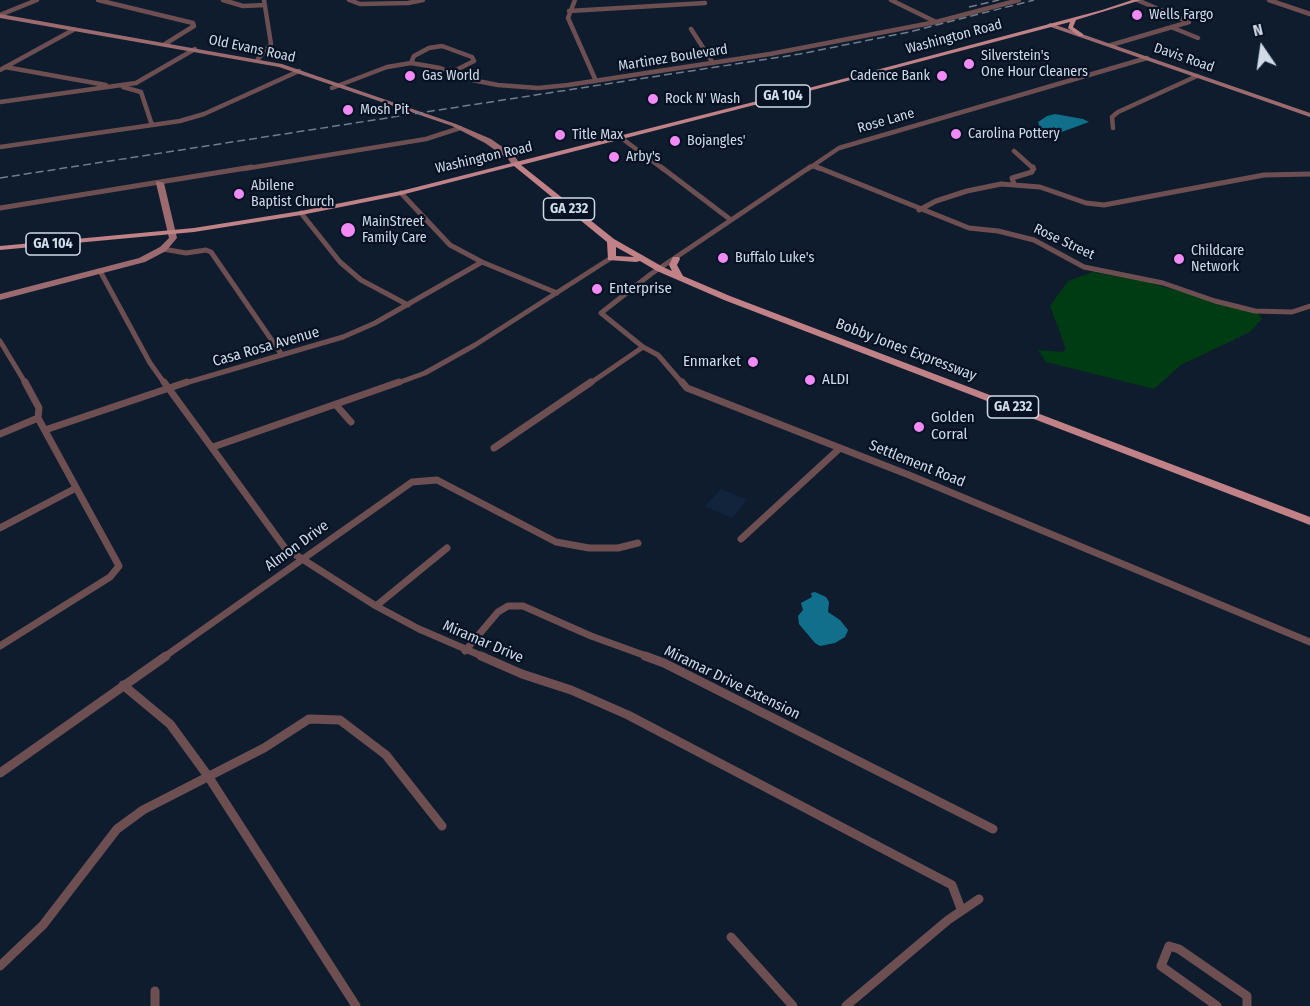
<!DOCTYPE html>
<style>
body{margin:0}
#map{position:relative;width:1310px;height:1006px;overflow:hidden;background:#0e1c2e;font-family:"Fira Sans Condensed",sans-serif}
canvas{display:block}
.north{position:absolute;left:1232px;top:18px;width:60px;height:60px;-webkit-text-stroke:4px #061224;paint-order:stroke;rotate:347deg;font-size:16px;font-weight:700;line-height:24px;text-align:center;color:#d1dae7}
.north::after{content:'';display:block;margin:auto;width:21px;height:27px;background:#d1dae7;clip-path:polygon(50% 0,100% 100%,50% 72%,0 100%)}
</style>
<div id="map">
<canvas width="1310" height="1006"></canvas>
<div class="north">N</div>
</div>
<script>
const c = document.querySelector('canvas').getContext('2d');
c.lineJoin = 'round';
function paint(path, color) {
  c.fillStyle = color;
  c.fill(path, 'evenodd');
}
function toPath(rows) {
  const path = new Path2D();
  for (const r of rows) {
    path.moveTo(r[0], r[1]);
    for (let i = 2; i < r.length; i += 2) path.lineTo(r[i], r[i + 1]);
  }
  return path;
}
function trace(path, color, width, dash) {
  c.strokeStyle = color;
  c.lineWidth = width;
  c.lineCap = dash ? 'butt' : 'round';
  c.setLineDash(dash || []);
  c.stroke(path);
}
function write(font, color, halo, rows, align = 'center') {
  c.font = font + ' "Fira Sans Condensed",sans-serif';
  c.lineWidth = 4.5;
  c.setLineDash([]);
  c.textBaseline = 'middle';
  c.strokeStyle = halo;
  c.fillStyle = color;
  for (const [text, x, y, turn = 0] of rows) {
    c.save();
    c.translate(x, y);
    c.rotate((+turn || 0) * Math.PI / 180);
    c.textAlign = isNaN(turn) ? turn : align;
    if (halo) c.strokeText(text, 0, 0);
    c.fillText(text, 0, 0);
    c.restore();
  }
}
const built = toPath([
 [721,489,747,500,732,518,705,506]
]);
const green = toPath([
 [1093,272,1146,282,1258,313,1262,319,1250,332,1181,365,1154,389,1046,362,1038,350,1062,352,1066,349,1050,306,1068,281]
]);
const water = toPath([
 [1055,114,1083,119,1089,122,1056,134,1047,134,1040,128,1038,122,1047,116],
 [815,592,826,597,829,602,828,612,840,620,848,630,845,637,835,643,820,646,815,643,799,624,798,616,803,610,801,603,812,597,811,593]
]);
const streetFar3 = toPath([
 [98,0,193,23,194,26,165,44],
 [223,0,243,6,265,5],
 [349,0,360,4,408,3,423,0],
 [575,0,568,18,596,81],
 [891,0,936,22],
 [1137,0,1189,22],
 [1269,0,1310,14],
 [569,11,705,3],
 [0,15,37,0],
 [1171,27,1198,38],
 [691,29,713,63],
 [1111,45,1189,22],
 [258,59,271,44,264,0],
 [411,63,414,56,429,48,442,46,472,57,474,61,452,72],
 [5,67,106,85],
 [0,70,73,30],
 [123,87,141,92,152,125],
 [332,88,387,67,411,63,440,68,472,80,498,85,538,88,568,85,770,54,936,22,1019,0],
 [0,102,136,83,195,49],
 [1113,128,1112,117,1118,112,1197,76],
 [620,137,663,169],
 [0,147,180,121,204,114,299,71],
 [1014,151,1034,169],
 [813,166,820,169],
 [243,169,426,139,460,128],
 [808,169,839,148,1147,58]
]);
const streetFar2 = toPath([
 [661,167,731,220],
 [817,167,969,228,998,231,1034,240,1084,267,1163,283,1215,301,1255,311,1292,312,1310,306],
 [1014,184,1012,178,1032,172,1033,167],
 [401,193,450,245,482,262,557,293],
 [0,208,252,167],
 [919,210,936,201,967,191,1001,184,1040,187,1086,203,1104,205,1264,175,1310,174],
 [301,213,340,262,361,280,408,305],
 [163,249,186,253,206,250,211,252,282,355],
 [100,271,150,363,165,384],
 [0,341,26,384],
 [182,384,343,337,375,323,482,262],
 [395,384,425,373,475,345,611,258],
 [589,384,643,347],
 [683,384,658,355,643,347,601,313,651,274,810,167]
]);
const streetFar1 = toPath([
 [164,382,285,548,376,606,419,629,484,657],
 [682,382,687,388,909,475,1310,642],
 [336,405,351,422],
 [45,430,187,382],
 [0,434,38,418],
 [213,447,399,382],
 [494,448,591,382],
 [0,528,76,488],
 [741,539,840,448],
 [376,606,447,548],
 [0,646,110,577,119,566,38,418,39,408,25,382],
 [465,651,498,612,508,606,523,606,591,636,649,657],
 [164,657,412,482,437,480,556,542,589,548,618,548,638,543]
]);
const street = toPath([
 [481,656,522,674,571,690,628,715,952,885,961,909],
 [645,656,664,663,993,829],
 [123,685,170,724,208,776,356,1006],
 [0,773,166,656],
 [731,937,793,1006],
 [0,966,43,925,117,829,143,810,264,748,309,719,340,720,386,755,442,826],
 [155,991,155,1006],
 [846,1006,948,920,979,899],
 [1217,1006,1161,966,1169,946,1179,949,1247,996,1247,1006]
]);
const secondary = toPath([
 [0,14,282,64,456,124,491,139,514,155,520,164,513,166,508,159,485,143,452,126,279,67,0,18,0,14],
 [1050,23,1310,113,1310,117,1048,26,1047,25,1050,23],
 [157,181,164,183,177,238,166,251,145,262,0,300,0,294,139,258,160,247,169,238,156,183,157,181]
]);
const primary = toPath([
 [1132,0,1141,0,1076,20,1073,27,1083,34,1083,36,1079,36,1068,28,1070,22,809,91,521,165,614,239,663,267,672,271,669,265,673,257,679,257,680,259,677,265,683,276,730,296,1310,517,1310,525,724,300,657,271,640,261,636,262,608,260,607,242,514,166,401,195,301,215,194,232,0,250,0,246,194,228,301,211,401,191,805,89,1102,10,1132,0],
 [616,247,634,257,616,256,616,247]
]);
const rail = toPath([
 [969,7,999,0],
 [0,178,800,54,909,32,1034,0]
]);
const markers = [
 [1137,15,6,"#f18af4"],
 [969,64,6,"#f18af4"],
 [410,76,6,"#f18af4"],
 [942,76,6,"#f18af4"],
 [653,99,6,"#f18af4"],
 [348,110,6,"#f18af4"],
 [956,134,6,"#f18af4"],
 [560,135,6,"#f18af4"],
 [675,141,6,"#f18af4"],
 [614,157,6,"#f18af4"],
 [239,194,6,"#f18af4"],
 [348,230,8,"#f18af4"],
 [723,258,6,"#f18af4"],
 [1179,259,6,"#f18af4"],
 [597,289,6,"#f18af4"],
 [753,362,6,"#f18af4"],
 [810,380,6,"#f18af4"],
 [919,427,6,"#f18af4"]
];
const farPoinames = [
 ["Wells Fargo",1149,15],
 ["Silverstein's",981,56],
 ["One Hour Cleaners",981,72],
 ["Gas World",422,76],
 ["Cadence Bank",930,76,"right"],
 ["Rock N' Wash",665,99],
 ["Mosh Pit",360,110],
 ["Carolina Pottery",968,134],
 ["Title Max",572,135],
 ["Bojangles'",687,141],
 ["Arby's",626,157],
 ["Abilene",251,186],
 ["Baptist Church",251,202],
 ["MainStreet",362,222],
 ["Family Care",362,238],
 ["Childcare",1191,251],
 ["Network",1191,267],
 ["Buffalo Luke's",735,258]
];
const farStreetnames = [
 ["Washington Road",954,37,-15],
 ["Old Evans Road",252,49,12],
 ["Martinez Boulevard",673,58,-9],
 ["Davis Road",1184,58,19],
 ["Rose Lane",886,121,-16],
 ["Washington Road",484,158,-13],
 ["Rose Street",1064,242,25]
];
const shields = [
 [783,96,54],
 [569,209,51],
 [53,244,54],
 [1013,407,51]
];
const shieldNames = [
 ["GA 104",783,96],
 ["GA 232",569,209],
 ["GA 104",53,244],
 ["GA 232",1013,407]
];
const poiNames = [
 ["Enterprise",609,289],
 ["Enmarket",741,362,"right"],
 ["ALDI",822,380],
 ["Golden",931,418],
 ["Corral",931,435]
];
const streetNames = [
 ["Casa Rosa Avenue",266,347,-16],
 ["Bobby Jones Expressway",906,350,21],
 ["Settlement Road",917,464,22],
 ["Almon Drive",297,546,-36],
 ["Miramar Drive",483,642,23],
 ["Miramar Drive Extension",732,683,26]
];
paint(built, '#12243c');
paint(green, '#003c13');
paint(water, '#10708c');
trace(streetFar3, '#6d4f51', 4.5);
trace(streetFar2, '#6d4f51', 5);
trace(streetFar1, '#6d4f51', 7);
trace(street, '#6d4f51', 9);
paint(secondary, '#9c6b6f');
paint(primary, '#c08286');
trace(rail, '#717c8c', 1.5, [8, 4]);
for (const [x, y, r, color] of markers) {
  const dot = new Path2D();
  dot.arc(x, y, r, 0, 2 * Math.PI);
  c.fillStyle = color;
  c.fill(dot);
  trace(dot, '#061224', 2);
}
write('14px', '#d1dae7', '#061224', farPoinames, 'left');
write('14px', '#d1dae7', '#061224', farStreetnames);
for (const [x, y, w] of shields) {
  const box = new Path2D();
  box.roundRect(x - w / 2, y - 11, w, 22, 4.5);
  c.fillStyle = '#061224';
  c.fill(box);
  trace(box, '#d1dae7', 1.5);
}
write('bold 14px', '#d1dae7', null, shieldNames);
write('15px', '#d1dae7', '#061224', poiNames, 'left');
write('15px', '#d1dae7', '#061224', streetNames);
</script>
